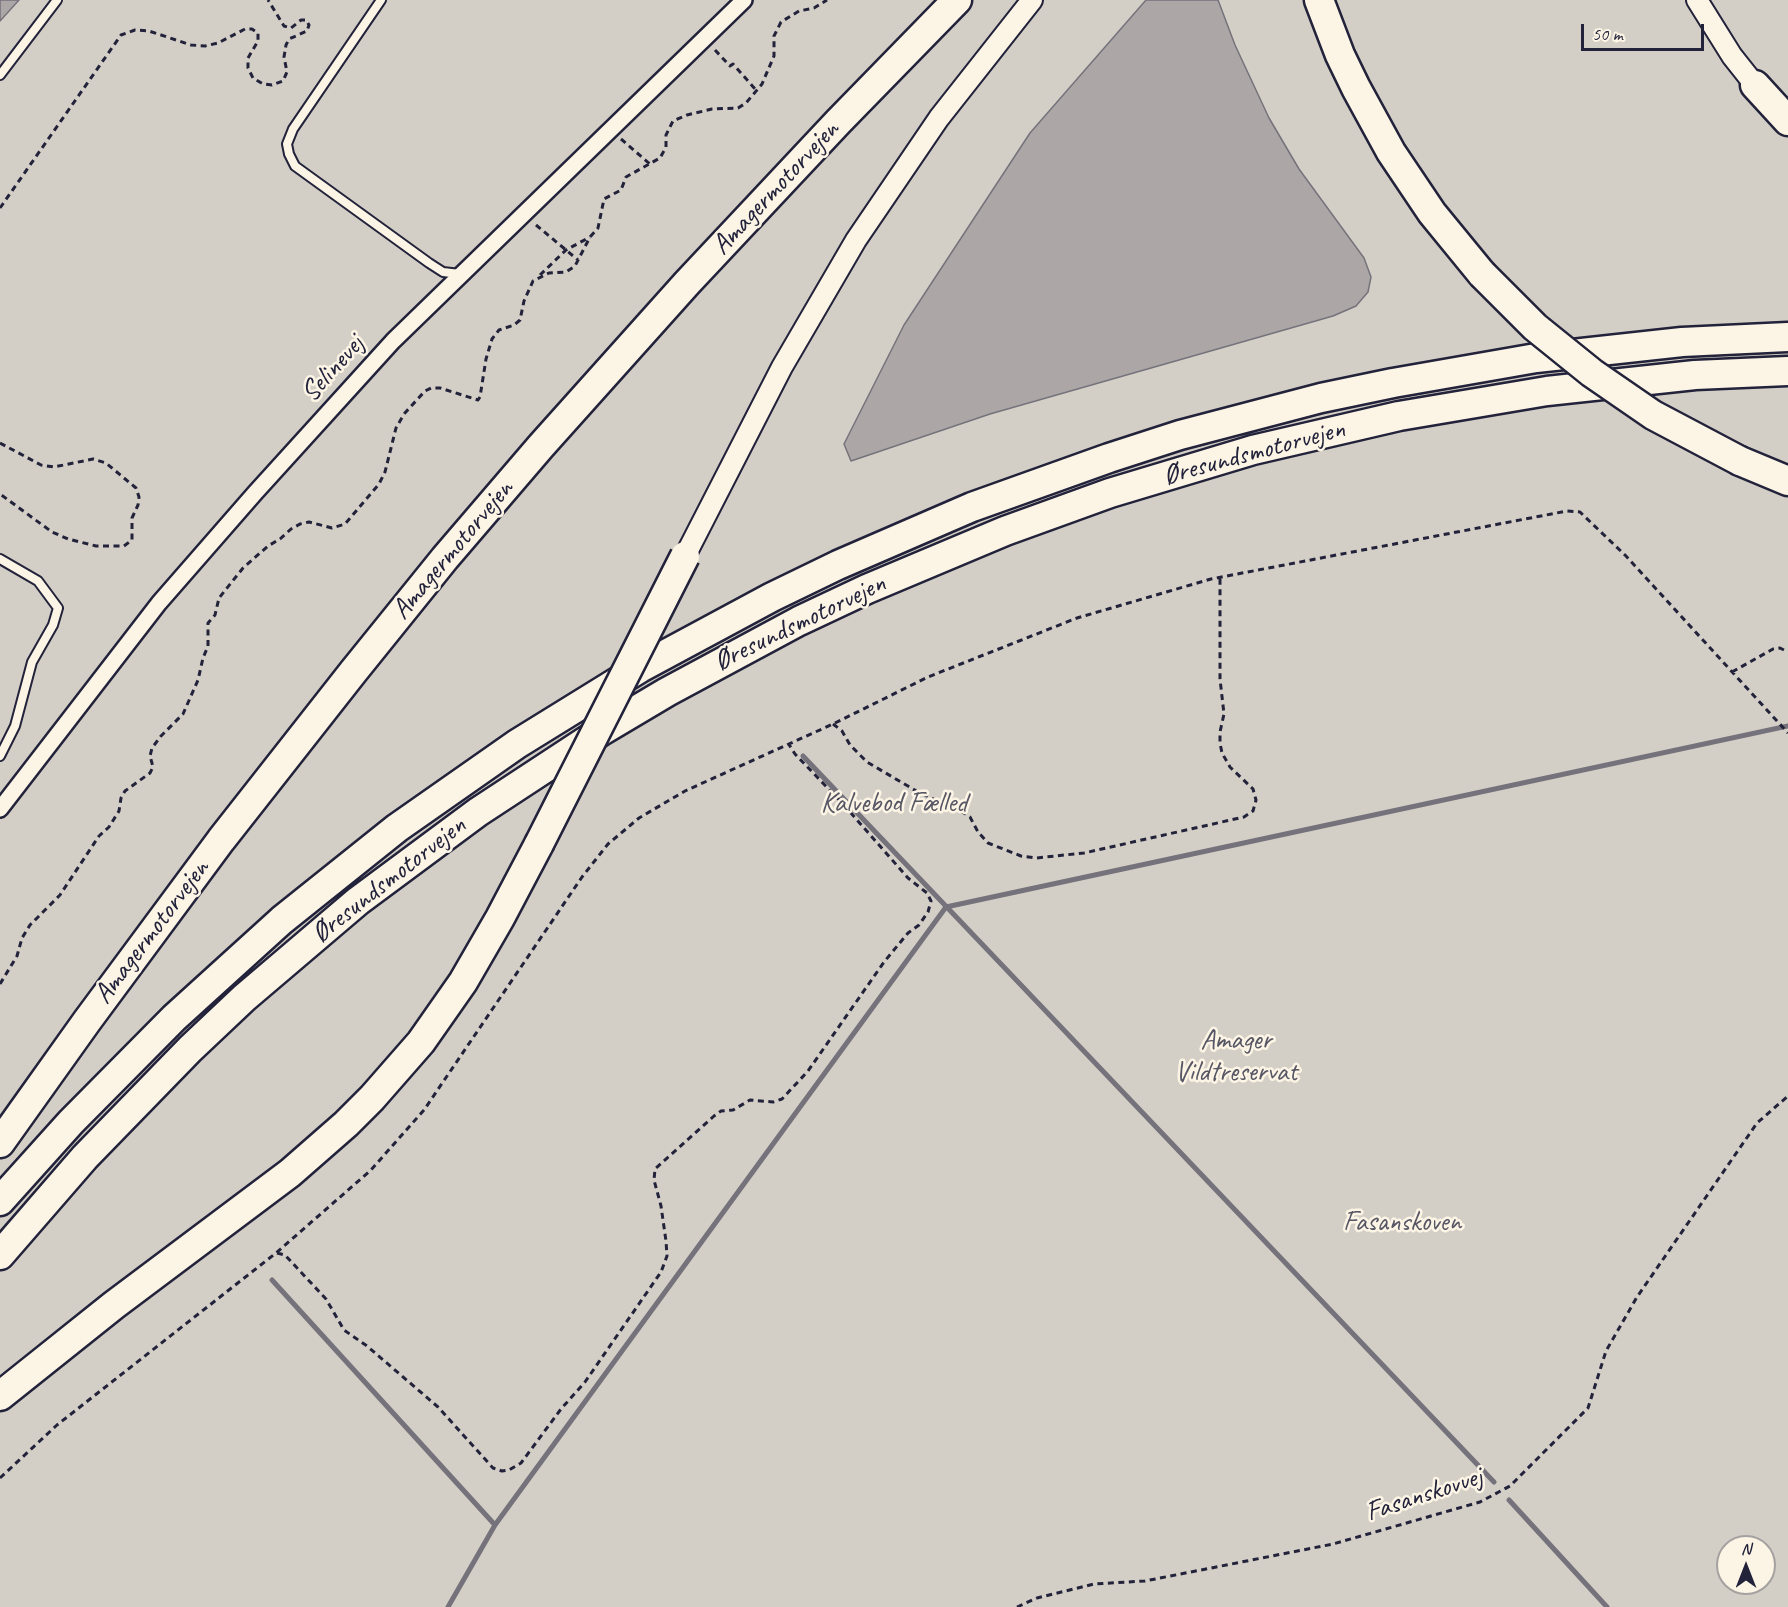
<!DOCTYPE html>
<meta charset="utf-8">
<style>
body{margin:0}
#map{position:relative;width:1788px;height:1607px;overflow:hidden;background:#f3edde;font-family:Caveat,sans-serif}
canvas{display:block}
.north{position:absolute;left:1716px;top:1535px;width:60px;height:60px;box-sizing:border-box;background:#fcf5e5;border:2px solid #a5a1a1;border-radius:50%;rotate:0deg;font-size:16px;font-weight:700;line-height:24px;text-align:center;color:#22223b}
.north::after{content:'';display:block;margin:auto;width:21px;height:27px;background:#22223b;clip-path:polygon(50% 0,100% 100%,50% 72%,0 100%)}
.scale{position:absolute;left:1581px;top:24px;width:123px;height:27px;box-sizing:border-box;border:3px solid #22223b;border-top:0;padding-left:8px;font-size:18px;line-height:21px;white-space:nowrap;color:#22223b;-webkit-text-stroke:4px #fcf5e5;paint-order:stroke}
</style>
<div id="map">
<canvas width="1788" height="1607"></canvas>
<div class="north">N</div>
<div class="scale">50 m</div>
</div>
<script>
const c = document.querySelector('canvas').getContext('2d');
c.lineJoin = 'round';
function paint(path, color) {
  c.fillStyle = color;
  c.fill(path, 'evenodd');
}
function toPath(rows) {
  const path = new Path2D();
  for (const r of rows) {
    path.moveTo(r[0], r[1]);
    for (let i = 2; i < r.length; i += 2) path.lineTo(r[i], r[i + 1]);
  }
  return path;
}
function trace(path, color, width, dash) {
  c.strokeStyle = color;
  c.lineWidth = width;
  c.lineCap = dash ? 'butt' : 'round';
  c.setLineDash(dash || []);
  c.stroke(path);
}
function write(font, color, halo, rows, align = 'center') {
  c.font = font + ' Caveat,sans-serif';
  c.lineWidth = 5;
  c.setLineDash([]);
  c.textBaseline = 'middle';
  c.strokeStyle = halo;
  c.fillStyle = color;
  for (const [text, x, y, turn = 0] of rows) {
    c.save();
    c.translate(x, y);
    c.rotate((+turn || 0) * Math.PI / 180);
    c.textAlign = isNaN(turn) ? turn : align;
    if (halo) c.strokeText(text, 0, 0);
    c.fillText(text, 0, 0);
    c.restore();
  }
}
const green = toPath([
 [19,0,1788,0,1788,1607,0,1607,0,21],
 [1728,1547,1764,1547,1764,1583,1728,1583]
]);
const water = toPath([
 [0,0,19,0,0,21,0,0],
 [1146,0,1218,0,1235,45,1269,118,1299,169,1364,258,1371,277,1368,292,1356,306,1333,316,990,414,851,461,844,444,904,325,1030,133,1146,0]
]);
const stream = toPath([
 [803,756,1494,1482],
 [272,1280,495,1525],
 [1509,1500,1607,1607],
 [448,1607,495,1525,946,907,1788,726]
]);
const path = toPath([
 [715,50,730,66,733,64,756,90],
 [621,139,651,165],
 [0,208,121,35,135,30,149,31,191,45,205,46,218,43,245,29,252,29,258,33,258,41,248,58,248,68,253,78,263,84,272,85,283,81,287,72,284,57,286,45,289,39,307,31,309,25,306,20,301,20,291,28,284,26,268,0],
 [536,225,578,260],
 [540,275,566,250,590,237],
 [0,443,41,465,54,467,93,459,106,463,136,488,139,497,138,505,132,518,132,540,124,546,96,546,68,539,52,532,0,494],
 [1732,672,1773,649,1780,648,1788,652],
 [833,724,842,731,850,745,867,762,918,792,964,813,970,817,978,832,988,843,1021,856,1036,858,1084,853,1244,817,1253,811,1256,800,1253,789,1230,767,1222,753,1220,743,1220,732,1224,714,1220,679,1220,577],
 [0,984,17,956,22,938,30,925,60,895,99,836,109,827,119,811,121,798,125,791,150,773,153,767,150,756,152,748,161,736,183,714,198,680,203,658,208,646,208,623,215,615,219,598,243,568,268,546,280,539,291,529,300,524,309,522,332,528,345,524,379,484,385,472,396,428,404,414,425,391,431,388,440,388,478,400,480,397,486,359,492,339,499,330,514,325,520,320,524,301,533,281,549,273,566,272,575,266,590,237,598,228,604,199,621,190,626,177,660,158,666,147,666,135,673,121,687,115,712,109,738,108,746,103,762,84,774,56,774,36,781,22,799,11,814,8,827,0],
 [277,1253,285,1255,326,1299,344,1330,367,1346,438,1407,493,1468,502,1471,509,1470,521,1463,561,1409,585,1382,661,1272,667,1256,666,1241,661,1206,654,1180,655,1169,714,1116,721,1111,733,1110,750,1100,773,1102,782,1099,808,1071,884,962,908,933,919,925,928,912,931,901,927,893,908,878,843,804,795,754,788,743],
 [0,1478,57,1425,276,1253,371,1170,424,1110,582,877,608,844,639,818,685,791,833,724,928,677,1077,618,1211,579,1567,511,1580,512,1626,556,1788,733],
 [1017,1607,1037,1598,1094,1584,1145,1581,1333,1544,1480,1502,1510,1486,1588,1408,1606,1351,1637,1297,1757,1123,1788,1096]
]);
const service = toPath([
 [381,0,293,129,287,144,289,154,295,166,429,263,443,272,460,274],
 [0,75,57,0],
 [0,559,38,581,58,608,53,625,32,662,15,726,0,756]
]);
const minor = toPath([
 [0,809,159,603,255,493,393,341,744,0]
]);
const tertiary = toPath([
 [1697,0,1732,56,1755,85],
 [685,556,782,367,856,240,939,118,1032,0]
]);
const motorway = toPath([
 [1319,0,1340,55,1356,88,1391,152,1432,213,1482,274],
 [1755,85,1788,121],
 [1740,461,1788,481],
 [0,1143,87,1021,221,840,353,672,445,558,541,446,687,283,838,122,957,0],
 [0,1201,71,1122,174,1018,282,920,397,828,517,744,640,668,772,597,838,565,972,507,1109,458,1180,435,1321,398,1393,383,1536,358,1682,342,1788,337],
 [0,1255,85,1157,190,1049,244,998,358,901,478,812,603,730,667,692,799,621,867,589,1005,531,1110,493,1253,450,1399,416,1547,391,1695,375,1788,371],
 [0,1396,114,1305,290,1173,346,1124,372,1098,421,1042,463,982,500,918,539,844]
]);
const motorwayBridge = toPath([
 [1482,274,1535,327,1592,373,1653,415,1740,461],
 [539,844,685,556]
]);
const streetNames = [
 ["Amagermotorvejen",776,188,-47],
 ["Selinevej",333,369,-48],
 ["Øresundsmotorvejen",1254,453,-15],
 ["Amagermotorvejen",453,550,-50],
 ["Øresundsmotorvejen",800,623,-26],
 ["Øresundsmotorvejen",389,880,-38],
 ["Amagermotorvejen",152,932,-53],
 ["Fasanskovvej",1424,1495,-18]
];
const parkNames = [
 ["Kalvebod Fælled",894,804],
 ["Amager",1236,1041],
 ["Vildtreservat",1236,1073],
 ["Fasanskoven",1402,1223]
];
paint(green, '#d4cfc6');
paint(water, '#aca7a6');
trace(water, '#75727b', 1.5);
trace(stream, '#75727b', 5);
trace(service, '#22223b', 12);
trace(minor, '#22223b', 20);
trace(tertiary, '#22223b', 24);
trace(motorway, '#22223b', 33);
trace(path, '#22223b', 3, [6, 4.5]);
trace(service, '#fcf5e5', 8);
trace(minor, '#fcf5e5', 15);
trace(tertiary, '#fcf5e5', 20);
trace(motorway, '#fcf5e5', 28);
trace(motorwayBridge, '#22223b', 33, []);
trace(motorwayBridge, '#fcf5e5', 28);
write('28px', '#22223b', '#fcf5e5', streetNames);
write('28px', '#575665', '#fcf5e5', parkNames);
</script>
